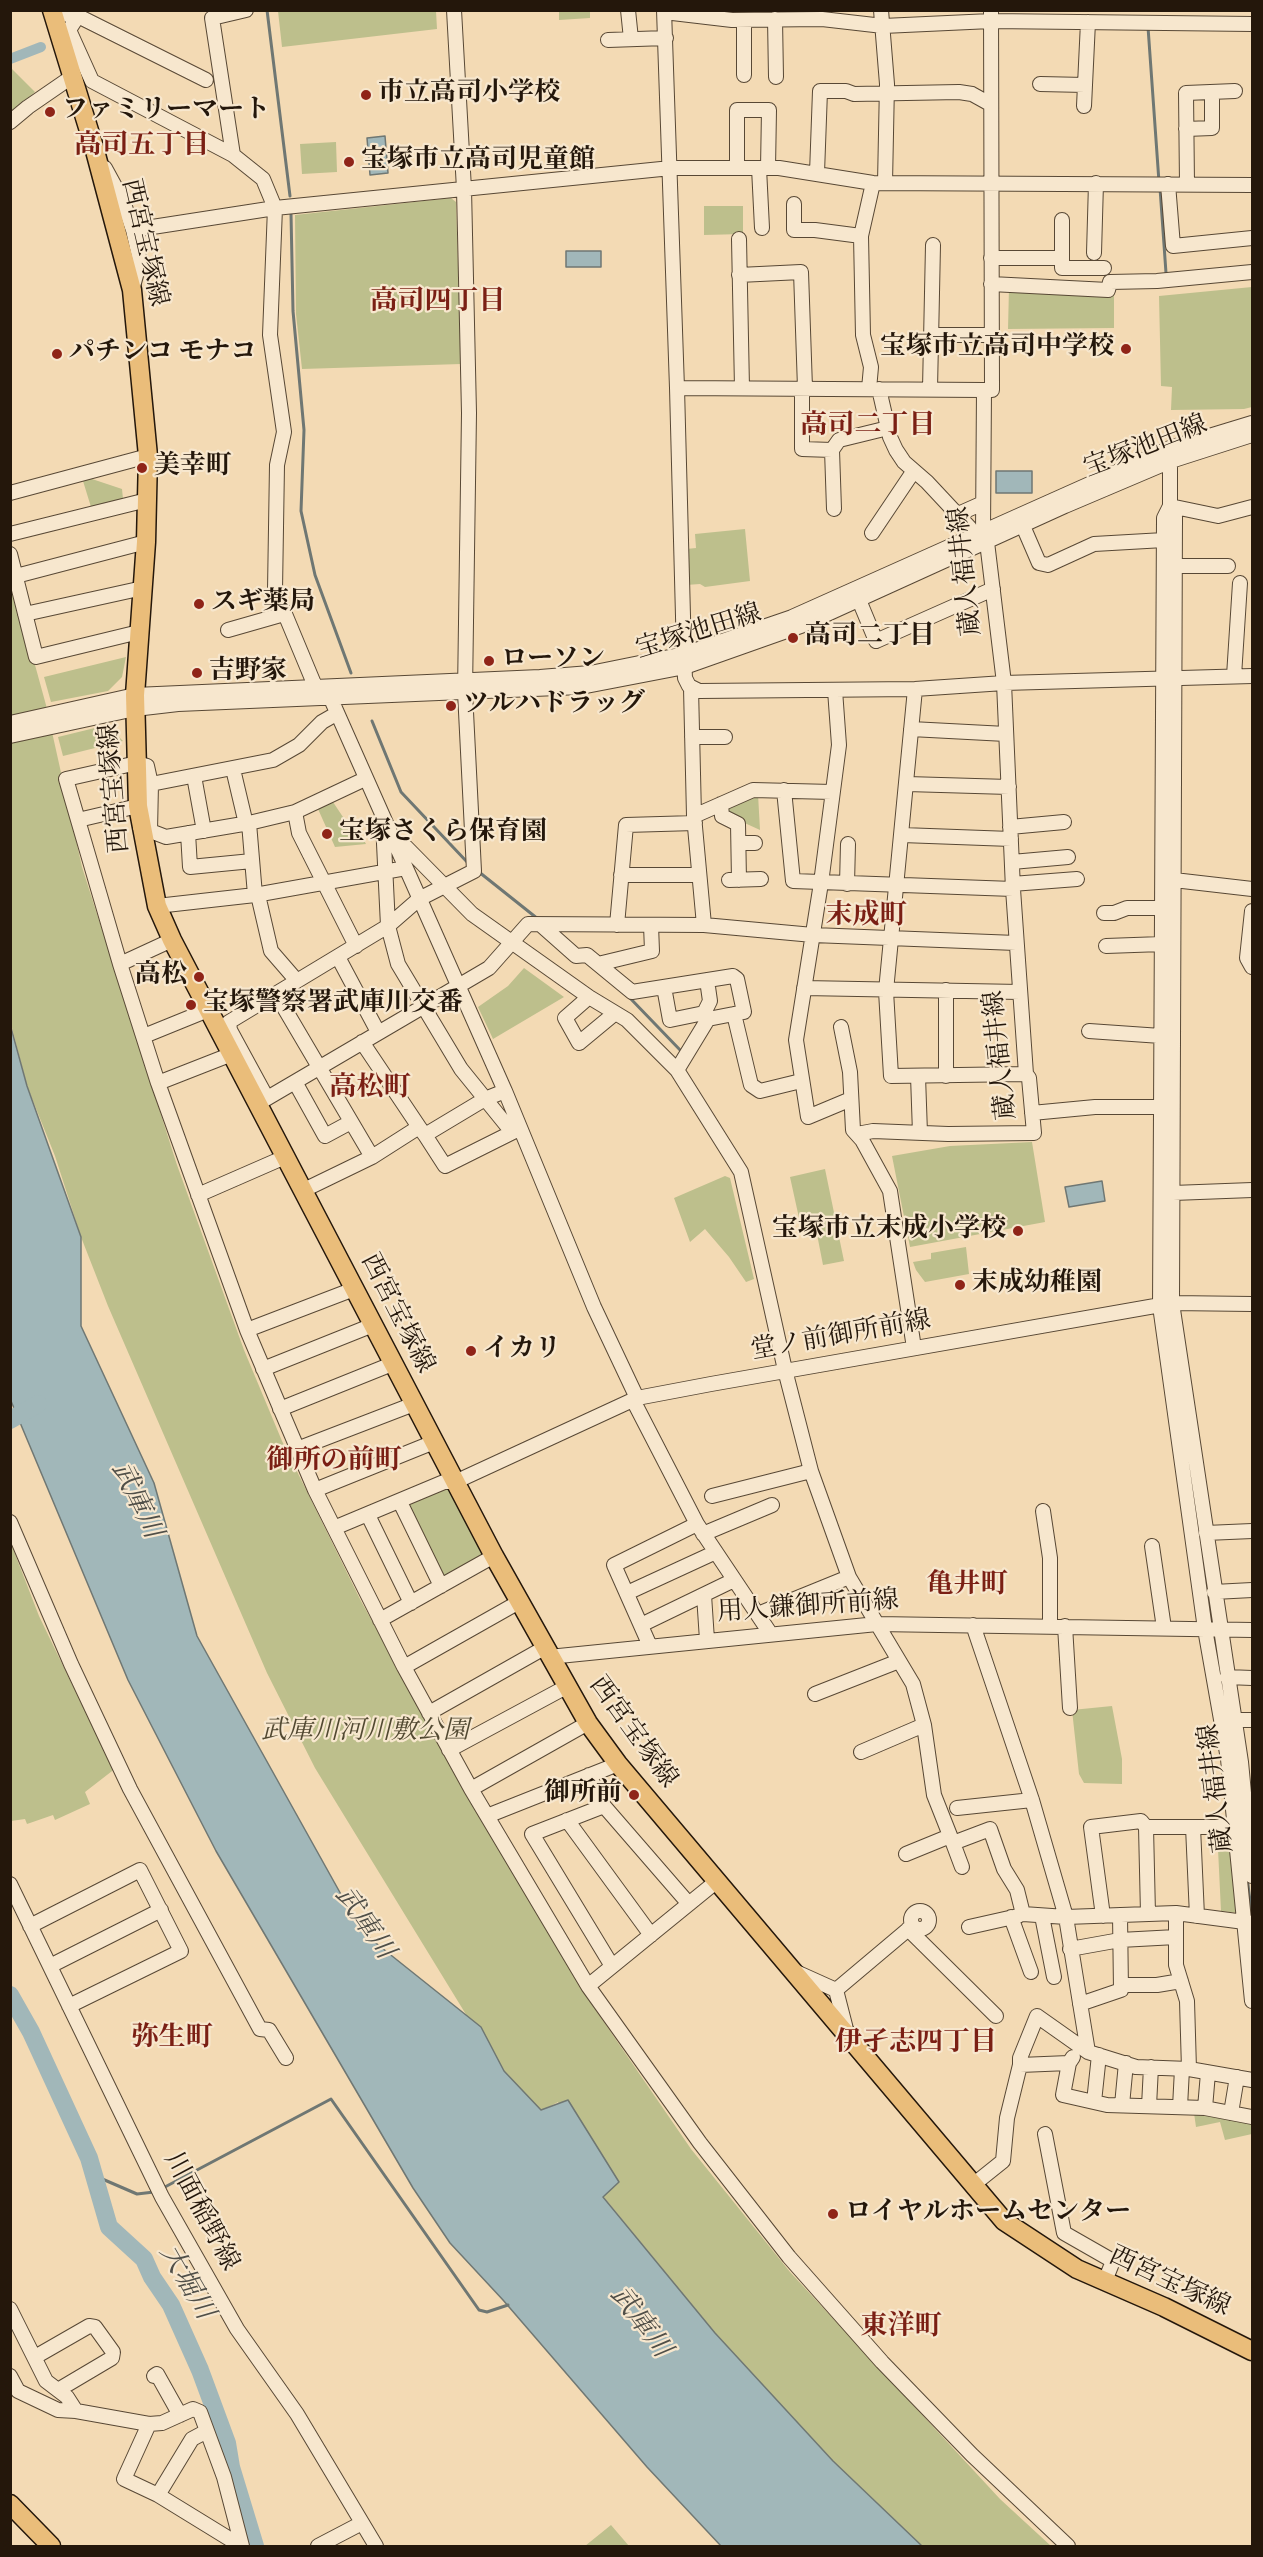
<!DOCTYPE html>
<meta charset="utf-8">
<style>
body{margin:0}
#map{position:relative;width:1263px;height:2557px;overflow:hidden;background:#f3dab4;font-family:"IM FELL DW Pica",serif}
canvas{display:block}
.frame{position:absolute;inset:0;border:12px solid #24170b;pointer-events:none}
</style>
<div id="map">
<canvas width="1263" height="2557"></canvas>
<div class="frame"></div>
</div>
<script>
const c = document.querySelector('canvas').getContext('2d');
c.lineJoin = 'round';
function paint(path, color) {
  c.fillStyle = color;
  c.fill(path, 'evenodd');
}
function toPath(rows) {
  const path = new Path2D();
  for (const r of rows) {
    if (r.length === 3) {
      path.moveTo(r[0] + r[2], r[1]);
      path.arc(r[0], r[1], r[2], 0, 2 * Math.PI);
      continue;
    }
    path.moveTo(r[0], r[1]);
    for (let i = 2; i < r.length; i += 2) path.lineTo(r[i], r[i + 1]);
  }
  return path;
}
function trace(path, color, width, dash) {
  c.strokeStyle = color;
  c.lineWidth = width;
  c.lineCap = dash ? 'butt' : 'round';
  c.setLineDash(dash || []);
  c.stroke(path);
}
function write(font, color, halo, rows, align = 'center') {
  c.font = font + ' "IM FELL DW Pica","Noto Serif JP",serif';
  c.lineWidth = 4.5;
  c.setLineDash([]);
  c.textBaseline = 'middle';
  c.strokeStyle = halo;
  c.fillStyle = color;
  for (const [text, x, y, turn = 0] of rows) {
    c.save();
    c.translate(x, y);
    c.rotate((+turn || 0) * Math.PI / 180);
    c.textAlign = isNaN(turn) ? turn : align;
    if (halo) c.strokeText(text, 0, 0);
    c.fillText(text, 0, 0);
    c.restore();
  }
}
const green = toPath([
 [278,11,436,11,437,29,282,47],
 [559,11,590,11,590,18,559,20],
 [10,67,35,92,11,113,10,113],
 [336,142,337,172,302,174,300,144],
 [451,198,456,202,461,364,302,369,296,314,295,215],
 [704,206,743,206,743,234,704,235],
 [1252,287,1252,407,1244,409,1171,410,1172,387,1161,386,1159,296],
 [1009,288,1114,293,1114,328,1008,329],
 [89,478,122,489,123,499,91,507,83,481],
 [745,529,750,581,705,587,700,584,686,585,686,549,696,548,695,534],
 [10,574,46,705,82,867,177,1165,244,1350,282,1441,361,1601,485,1826,494,1838,504,1858,584,1993,691,2149,790,2272,1000,2499,1051,2546,922,2546,833,2461,715,2333,603,2196,558,2102,541,2111,500,2070,315,1768,267,1673,108,1306,81,1237,55,1156,27,1086,11,1024],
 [126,657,122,677,108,691,51,702,44,677],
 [107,725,123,741,63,756,58,737],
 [758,794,760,830,725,814,725,807],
 [333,802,345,820,352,818,366,844,335,847,318,809],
 [524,968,564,997,493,1039,478,1007,508,986],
 [1032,1142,1045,1222,910,1247,892,1156,950,1146],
 [825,1169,844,1261,823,1265,815,1224,801,1227,790,1177],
 [725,1176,730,1178,754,1279,746,1282,729,1257,705,1229,690,1242,674,1198],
 [966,1247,969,1274,925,1282,916,1270,913,1262,931,1259,931,1253],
 [449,1486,486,1556,443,1580,406,1503],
 [10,1541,39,1616,107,1757,116,1768,85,1792,90,1804,55,1820,53,1815,27,1824,25,1819,11,1821],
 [1112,1706,1122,1759,1122,1784,1084,1783,1079,1774,1072,1710],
 [1218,1849,1234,1849,1240,1913,1221,1911],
 [1194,2113,1252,2121,1252,2134,1225,2140,1220,2122,1196,2127],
 [611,2525,629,2546,585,2546]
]);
const water = toPath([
 [385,136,388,173,370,175,367,138,385,136],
 [566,251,601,251,601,267,566,267,566,251],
 [996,471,1032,471,1032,493,996,493,996,471],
 [10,1024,27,1086,81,1237,81,1326,154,1483,197,1636,362,1932,481,2027,504,2071,541,2110,568,2100,619,2182,603,2197,715,2333,833,2461,922,2546,721,2546,647,2467,503,2300,450,2243,413,2188,216,1851,128,1680,11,1401,10,1024],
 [1102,1181,1105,1201,1069,1207,1065,1187,1102,1181]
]);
const stream = toPath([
 [267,10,290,196],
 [1148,27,1159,182],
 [1160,188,1166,273],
 [291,214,293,311,304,430,301,511,315,575,351,673],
 [372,721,401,792,468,863],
 [479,872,538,919],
 [629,997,682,1052],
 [1200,1532,1212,1620],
 [1214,1634,1222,1689],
 [1247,1877,1252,1917],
 [93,2175,137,2194,154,2192],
 [163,2188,331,2099,479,2310,487,2312,508,2305]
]);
const canal = toPath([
 [10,59,41,47]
]);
const river = toPath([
 [10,1420,38,1404],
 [10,1995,31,2032,89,2158,109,2227,144,2259,152,2277,171,2305,200,2370,227,2443,231,2467,255,2546]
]);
const minor = toPath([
 [628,10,631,39],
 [664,10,677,388,684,654,685,678,689,686,699,691,915,689,1004,683,1252,676],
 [881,10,887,84,885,183],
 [664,12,732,20,822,19,883,26,991,21,1252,24],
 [53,13,78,16,206,80],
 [78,16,69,30,92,81,233,155,263,179,275,208,270,335,284,432,277,465,275,590,315,686,331,699,505,1091,594,1307,637,1398],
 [775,19,776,77],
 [744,20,744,75],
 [608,40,666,38],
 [1040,84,1085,85],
 [1084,106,1088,22],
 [10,122,28,107,73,76],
 [1186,129,1212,128,1212,92],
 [233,155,212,18,246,10],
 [105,168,123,201,133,230,140,261,132,290],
 [737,168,737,110,769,110,768,168],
 [759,168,762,228],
 [817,173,820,91,846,91,854,94,959,92,972,94,990,104],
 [1168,184,1173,246,1252,238],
 [1187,184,1186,93,1235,91],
 [794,204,794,230,815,230,861,236],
 [1062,220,1062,268,1104,268],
 [133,230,275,208,671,168,779,168,873,183,1252,185],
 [739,239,742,388],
 [1094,253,1096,183],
 [991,258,1062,258],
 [739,275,801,272,805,388],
 [991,284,1108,290,1110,282,1157,281,1252,272],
 [931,335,991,335],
 [677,388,984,390],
 [802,388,802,449,832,450],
 [869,389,871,367,863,335,861,236,873,183],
 [879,389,890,437,896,450,904,462,927,482,970,528],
 [930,389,933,245],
 [1170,448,1170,506,1164,518,1160,1306,1205,1629,1228,1759,1252,2001],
 [10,493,148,456],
 [1170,506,1175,517,1172,1303,1241,1762,1252,1876],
 [1170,506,1218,516,1252,507],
 [834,509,832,450,839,440,888,428],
 [956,515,983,503],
 [1023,526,1039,563,1048,565,1094,544,1164,540],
 [872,533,913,472],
 [10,534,147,500],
 [10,554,36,657,139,632],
 [1175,566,1228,566],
 [16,576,146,542],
 [859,600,876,641,993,589],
 [25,614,143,588],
 [228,630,284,614],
 [1234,676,1240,583],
 [691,688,694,816],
 [915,689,886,991,891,1076,1026,1074],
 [835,690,839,745,821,883,796,1040,808,1117,851,1099],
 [336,714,322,722,299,745,273,760,151,784,147,766,137,763,66,779,120,964,158,1083,247,1330,315,1490,404,1667,471,1789,588,1986,700,2143,789,2257,882,2362,972,2455,1068,2546],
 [10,723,135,695,540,677,590,673,684,654,792,617,1170,448,1252,423],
 [911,729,1006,734],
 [10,736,135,709,178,704,581,687,685,667,801,626,1065,506,1171,461,1252,435],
 [692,737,725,737],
 [233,769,246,824],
 [194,776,204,831],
 [907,784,1009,787],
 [784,790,793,881,1013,889],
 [721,804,722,816,738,824,739,880],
 [295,812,299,833,356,946],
 [78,820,138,806],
 [249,823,255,895],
 [383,823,388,926,398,964,461,1069,512,1132],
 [140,827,166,837,249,823,295,812,365,779],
 [1010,827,1064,822],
 [150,831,151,784],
 [188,833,190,867,252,861],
 [902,835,1011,839],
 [739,843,755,843],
 [406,847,472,914,589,997,627,1020,677,1070,741,1172,785,1370,811,1471,849,1577,913,1684,924,1725,934,1795,953,1843,990,1829,1004,1869,1017,1890,1023,1914,1066,1917,1176,1913,1252,1923],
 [1012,862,1068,857],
 [621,875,699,875],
 [729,880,761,879],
 [1174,880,1252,889],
 [847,884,848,844],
 [1012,884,1077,879],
 [258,895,271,951,297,981],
 [157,906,255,895,406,868],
 [1252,911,1247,958,1252,967],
 [1104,913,1114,913,1127,908,1162,908],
 [541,925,576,956,587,955,632,992,733,976,737,979,744,1012,708,1019,677,1070],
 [617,925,626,825,695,823],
 [704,925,694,816,753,790,832,792],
 [1106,946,1162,944],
 [338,957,378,1032],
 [120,964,172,940],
 [598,964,652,951,651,925],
 [664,987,670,1020,704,1013,708,1019],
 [804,988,1020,992],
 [276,994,372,1157],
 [589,997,565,1018,579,1043,614,1014],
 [704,1013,710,1001,707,980],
 [734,1014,751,1085,760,1091,801,1081],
 [841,1027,850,1072,853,1130,862,1140,890,1191,914,1348],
 [1089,1031,1161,1036],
 [144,1036,208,1010],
 [362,1042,419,1127],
 [918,1076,920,1133],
 [946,1076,946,990],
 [295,1082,325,1136,351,1122],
 [158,1083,232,1054],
 [267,1098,230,1030,229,1022,388,926,419,899,474,871,465,692,469,413,464,189,454,10],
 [259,1103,489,968,528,924,704,925,813,935,1016,943],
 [1032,1113,1095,1107,1161,1107],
 [857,1134,873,1131,948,1134,1034,1133,1029,1078,1026,1074,1013,889,1004,683,987,542,983,531,984,390,992,390,991,10],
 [425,1135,445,1166,519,1129],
 [304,1190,372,1157,419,1127,425,1135,485,1099,505,1091],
 [1173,1193,1252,1190],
 [198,1195,285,1157],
 [247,1330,354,1289],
 [263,1369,373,1325],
 [633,1400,697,1524,770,1633],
 [280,1409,392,1364],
 [297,1449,414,1404],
 [315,1490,434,1442],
 [712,1496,811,1471],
 [400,1502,441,1586],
 [1043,1511,1050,1558,1050,1626],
 [368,1515,411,1603],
 [10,1522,71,1664,130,1789,260,2029,269,2030,286,2058],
 [334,1528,444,1482,455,1482,637,1398,711,1384,1172,1303,1252,1304],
 [1206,1533,1252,1531],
 [703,1534,772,1505],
 [1152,1546,1164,1628],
 [1214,1592,1252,1590],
 [627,1593,716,1552],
 [704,1595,707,1640],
 [758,1614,849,1577],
 [380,1620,494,1556],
 [641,1625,734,1580],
 [973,1625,1032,1800,1066,1917,1088,2052],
 [1065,1626,1070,1708],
 [650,1646,614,1565,697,1524],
 [549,1657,877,1624,1252,1630],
 [404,1667,519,1602],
 [1227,1677,1252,1678],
 [815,1694,899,1661],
 [429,1713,544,1648],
 [1234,1720,1252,1720],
 [449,1750,566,1687],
 [861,1752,924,1725],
 [589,1775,604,1806,689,1904],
 [471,1789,588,1723],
 [604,1806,532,1834,612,1966],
 [957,1808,1032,1800],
 [487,1816,618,1764],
 [567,1820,651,1935],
 [1146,1827,1148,1914],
 [1193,1827,1197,1916],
 [953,1843,962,1867],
 [906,1854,950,1836],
 [10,1884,162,2197,237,2329,297,2414,376,2546],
 [920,1920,9],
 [1176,1913,1176,1965,1187,2001,1189,2069],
 [1042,1916,1054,1977],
 [1103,1916,1091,1827,1141,1821,1146,1827,1242,1827],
 [1011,1917,1031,1972],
 [30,1926,140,1870,181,1951,69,2006],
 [969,1927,1018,1916],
 [908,1929,996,2016],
 [1070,1949,1120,1940,1176,1937],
 [50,1966,161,1910],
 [796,1972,836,1990,847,2033],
 [1121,1985,1157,1985,1181,1981],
 [588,1986,717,1881],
 [836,1990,912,1926],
 [1080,2004,1121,1990,1120,1915],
 [1069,2063,1063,2095,1107,2105,1205,2108,1252,2117],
 [1020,2065,1020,2058,1037,2016,1088,2052,1136,2067,1189,2069,1252,2080],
 [1094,2102,1099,2055],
 [1122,2105,1126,2063],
 [1149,2106,1151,2067],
 [1180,2107,1182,2069],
 [1205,2108,1208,2073],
 [1231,2113,1237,2077],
 [1045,2134,1064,2233,1113,2261,1105,2281],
 [973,2185,1003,2161,1007,2118,1020,2065,1069,2063,1073,2057],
 [10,2309,46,2381,67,2397,76,2411,149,2424,162,2423,193,2409,200,2412,207,2431],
 [35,2357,89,2326,95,2327,113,2352,112,2358,58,2390],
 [10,2376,18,2391,58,2410,76,2411],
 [154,2376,157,2374,180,2415],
 [149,2424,124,2479,158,2495,241,2546],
 [158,2495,192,2439,207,2431,224,2477,242,2546],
 [318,2546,362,2523]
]);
const major = toPath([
 [52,10,94,147,132,290,148,456,146,542,135,695,138,806,157,906,172,940,494,1556,588,1723,618,1764,1004,2221,1077,2269,1164,2307,1252,2351],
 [10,2504,51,2546]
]);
const markers = [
 [366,95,6,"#8f2418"],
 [50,112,6,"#8f2418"],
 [349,162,6,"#8f2418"],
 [1126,349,6,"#8f2418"],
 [57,354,6,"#8f2418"],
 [142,468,6,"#8f2418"],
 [199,604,6,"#8f2418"],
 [793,638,6,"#8f2418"],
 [489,661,6,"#8f2418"],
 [197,673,6,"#8f2418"],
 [451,706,6,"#8f2418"],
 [327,834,6,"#8f2418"],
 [199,977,6,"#8f2418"],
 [191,1005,6,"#8f2418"],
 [1018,1231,6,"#8f2418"],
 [960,1285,6,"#8f2418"],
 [471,1351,6,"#8f2418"],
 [634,1795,6,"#8f2418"],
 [833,2214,6,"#8f2418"]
];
const poiNames = [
 ["市立高司小学校",378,95],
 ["ファミリーマート",62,112],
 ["宝塚市立高司児童館",361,162],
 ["宝塚市立高司中学校",1114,349,"right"],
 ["パチンコ モナコ",69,354],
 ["美幸町",154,468],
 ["スギ薬局",211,604],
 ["高司二丁目",805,638],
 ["ローソン",501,661],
 ["吉野家",209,673],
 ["ツルハドラッグ",463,706],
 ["宝塚さくら保育園",339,834],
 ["高松",187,977,"right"],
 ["宝塚警察署武庫川交番",203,1005],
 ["宝塚市立末成小学校",1006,1231,"right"],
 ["末成幼稚園",972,1285],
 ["イカリ",483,1351],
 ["御所前",622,1795,"right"],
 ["ロイヤルホームセンター",845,2214]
];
const streetNames = [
 ["西宮宝塚線",143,243,77],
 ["宝塚池田線",1146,448,-21],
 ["蔵人福井線",967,571,-96],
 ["宝塚池田線",699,633,-17],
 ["西宮宝塚線",116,788,-95],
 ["蔵人福井線",1002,1055,-96],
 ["西宮宝塚線",396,1314,63],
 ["堂ノ前御所前線",841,1337,-10],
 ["用人鎌御所前線",808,1608,-4],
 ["西宮宝塚線",632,1733,54],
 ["蔵人福井線",1218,1788,-97],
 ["川面稲野線",200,2212,62],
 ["西宮宝塚線",1169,2283,25]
];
const parkNames = [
 ["武庫川河川敷公園",365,1733]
];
const neighbourhoodNames = [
 ["高司五丁目",142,147],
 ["高司四丁目",438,303],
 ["高司二丁目",868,427],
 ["末成町",866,917],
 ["高松町",370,1089],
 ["御所の前町",334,1462],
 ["亀井町",967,1586],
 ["弥生町",172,2039],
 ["伊孑志四丁目",916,2044],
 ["東洋町",901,2328]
];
const waterNames = [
 ["武庫川",135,1501,64],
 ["武庫川",363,1924,55],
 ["大堀川",185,2283,60],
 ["武庫川",639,2323,53]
];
paint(green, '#bdbf8c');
paint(water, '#a1b7b9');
trace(water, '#6f7773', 1.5);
trace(stream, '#6f7773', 3);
trace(canal, '#a1b7b9', 10);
trace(river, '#a1b7b9', 18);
trace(minor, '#584835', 16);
trace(major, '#24170b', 21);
trace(minor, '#f7e7ce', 14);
trace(major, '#eabd7a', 18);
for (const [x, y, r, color] of markers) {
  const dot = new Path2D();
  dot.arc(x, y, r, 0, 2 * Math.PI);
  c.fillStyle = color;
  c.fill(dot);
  trace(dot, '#f7e7ce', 2);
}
write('bold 26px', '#24170b', '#f7e7ce', poiNames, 'left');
write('26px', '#24170b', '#f7e7ce', streetNames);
write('italic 26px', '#524932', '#f7e7ce', parkNames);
write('bold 27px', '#7a1f14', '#f7e7ce', neighbourhoodNames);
write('italic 27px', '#504f48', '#f7e7ce', waterNames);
</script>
